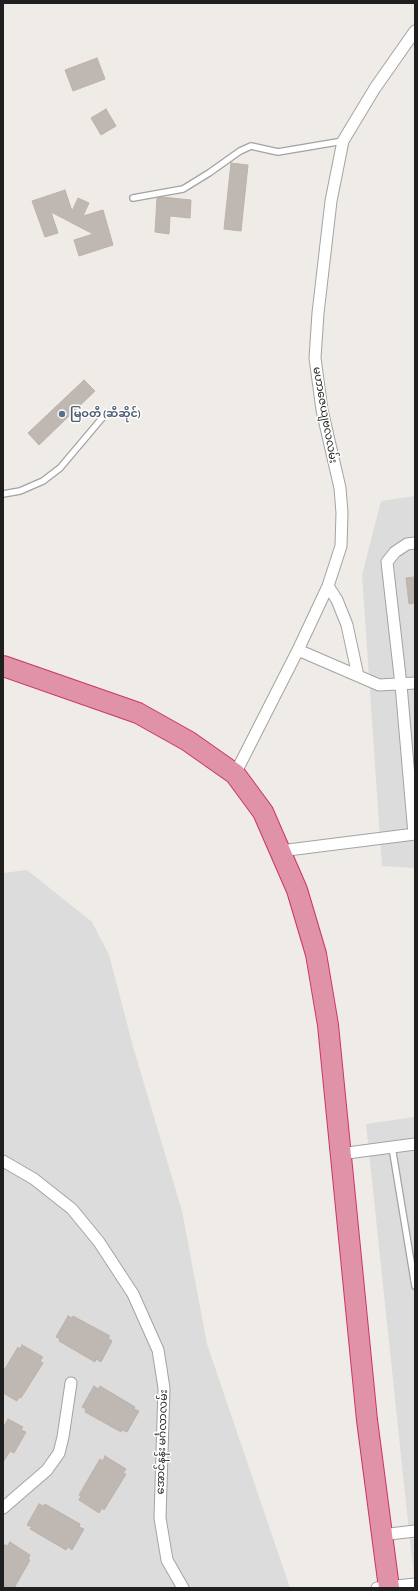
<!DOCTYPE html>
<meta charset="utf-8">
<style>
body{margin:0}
#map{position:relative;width:418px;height:1591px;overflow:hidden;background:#efebe6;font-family:"Alegreya Sans",sans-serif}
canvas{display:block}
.frame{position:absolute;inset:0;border:4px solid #1f1f1f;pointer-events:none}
</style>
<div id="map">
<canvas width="418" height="1591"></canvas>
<div class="frame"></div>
</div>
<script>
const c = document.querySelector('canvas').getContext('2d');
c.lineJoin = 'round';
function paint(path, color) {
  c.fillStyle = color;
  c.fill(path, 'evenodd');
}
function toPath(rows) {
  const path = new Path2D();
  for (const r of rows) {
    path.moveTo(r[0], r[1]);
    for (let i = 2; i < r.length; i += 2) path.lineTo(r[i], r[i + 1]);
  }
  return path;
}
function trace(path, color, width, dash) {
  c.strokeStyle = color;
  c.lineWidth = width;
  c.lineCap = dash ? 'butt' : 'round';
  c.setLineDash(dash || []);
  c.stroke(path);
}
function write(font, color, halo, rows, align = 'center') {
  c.font = font + ' "Alegreya Sans","Noto Sans Myanmar",sans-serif';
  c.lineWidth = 3;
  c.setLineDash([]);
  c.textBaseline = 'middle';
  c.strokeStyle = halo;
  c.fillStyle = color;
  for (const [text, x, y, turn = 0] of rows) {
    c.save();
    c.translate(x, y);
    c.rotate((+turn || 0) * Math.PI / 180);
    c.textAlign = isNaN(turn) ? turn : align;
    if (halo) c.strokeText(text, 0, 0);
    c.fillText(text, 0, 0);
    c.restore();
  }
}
const residential = toPath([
 [415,496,415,868,382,866,362,575,381,501],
 [27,870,92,922,109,955,134,1050,182,1211,207,1344,290,1588,3,1588,3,873],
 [415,1117,415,1588,366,1124]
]);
const building = toPath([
 [97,58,105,79,73,91,65,70,97,58],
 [106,109,116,126,101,135,91,118,106,109],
 [231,163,248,165,241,231,224,229,231,163],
 [65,190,72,211,78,198,89,203,83,216,103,210,113,245,79,256,74,240,93,234,51,212,58,233,45,237,32,201,65,190],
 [162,197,191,200,190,218,170,216,169,234,155,232,157,198,162,197],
 [84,380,95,391,39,445,28,433,84,380],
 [415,577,415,603,409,604,406,578,415,577],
 [68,1316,72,1318,73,1316,110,1336,108,1338,112,1341,101,1362,96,1359,95,1362,59,1341,60,1339,56,1337,68,1316],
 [22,1345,43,1357,40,1361,43,1363,21,1398,19,1397,17,1401,3,1393,3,1372,18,1347,20,1349,22,1345],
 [94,1386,98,1389,100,1386,135,1407,134,1409,139,1411,127,1432,122,1430,121,1432,85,1412,86,1409,82,1407,94,1386],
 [8,1419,23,1427,21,1430,26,1432,14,1453,10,1451,3,1462,3,1428,8,1419],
 [105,1456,126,1469,123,1473,126,1474,104,1510,102,1508,99,1513,79,1500,81,1496,79,1495,100,1459,103,1461,105,1456],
 [39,1504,43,1506,45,1504,80,1524,79,1527,84,1529,72,1550,68,1547,66,1550,30,1529,32,1527,27,1525,39,1504],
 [10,1542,30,1555,28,1559,30,1560,14,1588,3,1588,3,1544,7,1546,10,1542]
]);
const lane = toPath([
 [133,198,183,189,209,173,240,151,251,146,278,152,343,141],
 [3,494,20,491,43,481,60,468,103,417],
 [392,1147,415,1286]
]);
const street = toPath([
 [328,586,337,600,347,625,358,676],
 [298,650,379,685,415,683],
 [235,774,298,650,328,586,341,546,342,513,340,488,322,410,315,358,318,313,331,201,343,141,375,88,415,31],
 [414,834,401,685,387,562,395,552,407,544,415,543],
 [280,851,415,834],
 [340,1154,415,1144],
 [3,1161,34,1179,72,1209,99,1242,133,1294,158,1350,164,1388,160,1518,167,1560,183,1588],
 [3,1508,47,1470,59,1453,63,1437,71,1383],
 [381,1535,415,1531],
 [377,1588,415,1584]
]);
const highway = toPath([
 [3,666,138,713,188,741,235,774,263,812,297,890,316,954,328,1025,367,1420,389,1588]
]);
const markers = [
 [62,414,4,"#5c6f8a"]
];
const serviceNames = [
 ["မြဝတီ (ဆီဆိုင်)",70,414]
];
const streetNames = [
 ["မဟာဇေယျဗလလမ်း",325,415,80],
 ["အောင်နန်း မင်္ဂလာလမ်း",162,1442,-88]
];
paint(residential, '#dddcdc');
paint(building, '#bfb7b2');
trace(building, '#bfb2a9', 1);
trace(lane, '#a3a3a3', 8);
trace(street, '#a3a3a3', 13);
trace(highway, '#cd3270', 22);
trace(lane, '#fff', 5.5);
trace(street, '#fff', 11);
trace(highway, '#e093a6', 20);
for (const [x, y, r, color] of markers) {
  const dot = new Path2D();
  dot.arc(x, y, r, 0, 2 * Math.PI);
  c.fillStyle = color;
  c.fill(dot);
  trace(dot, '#fff', 1.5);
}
write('bold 11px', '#4e5e75', '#fff', serviceNames, 'left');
write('11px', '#1f1f1f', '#fff', streetNames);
</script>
